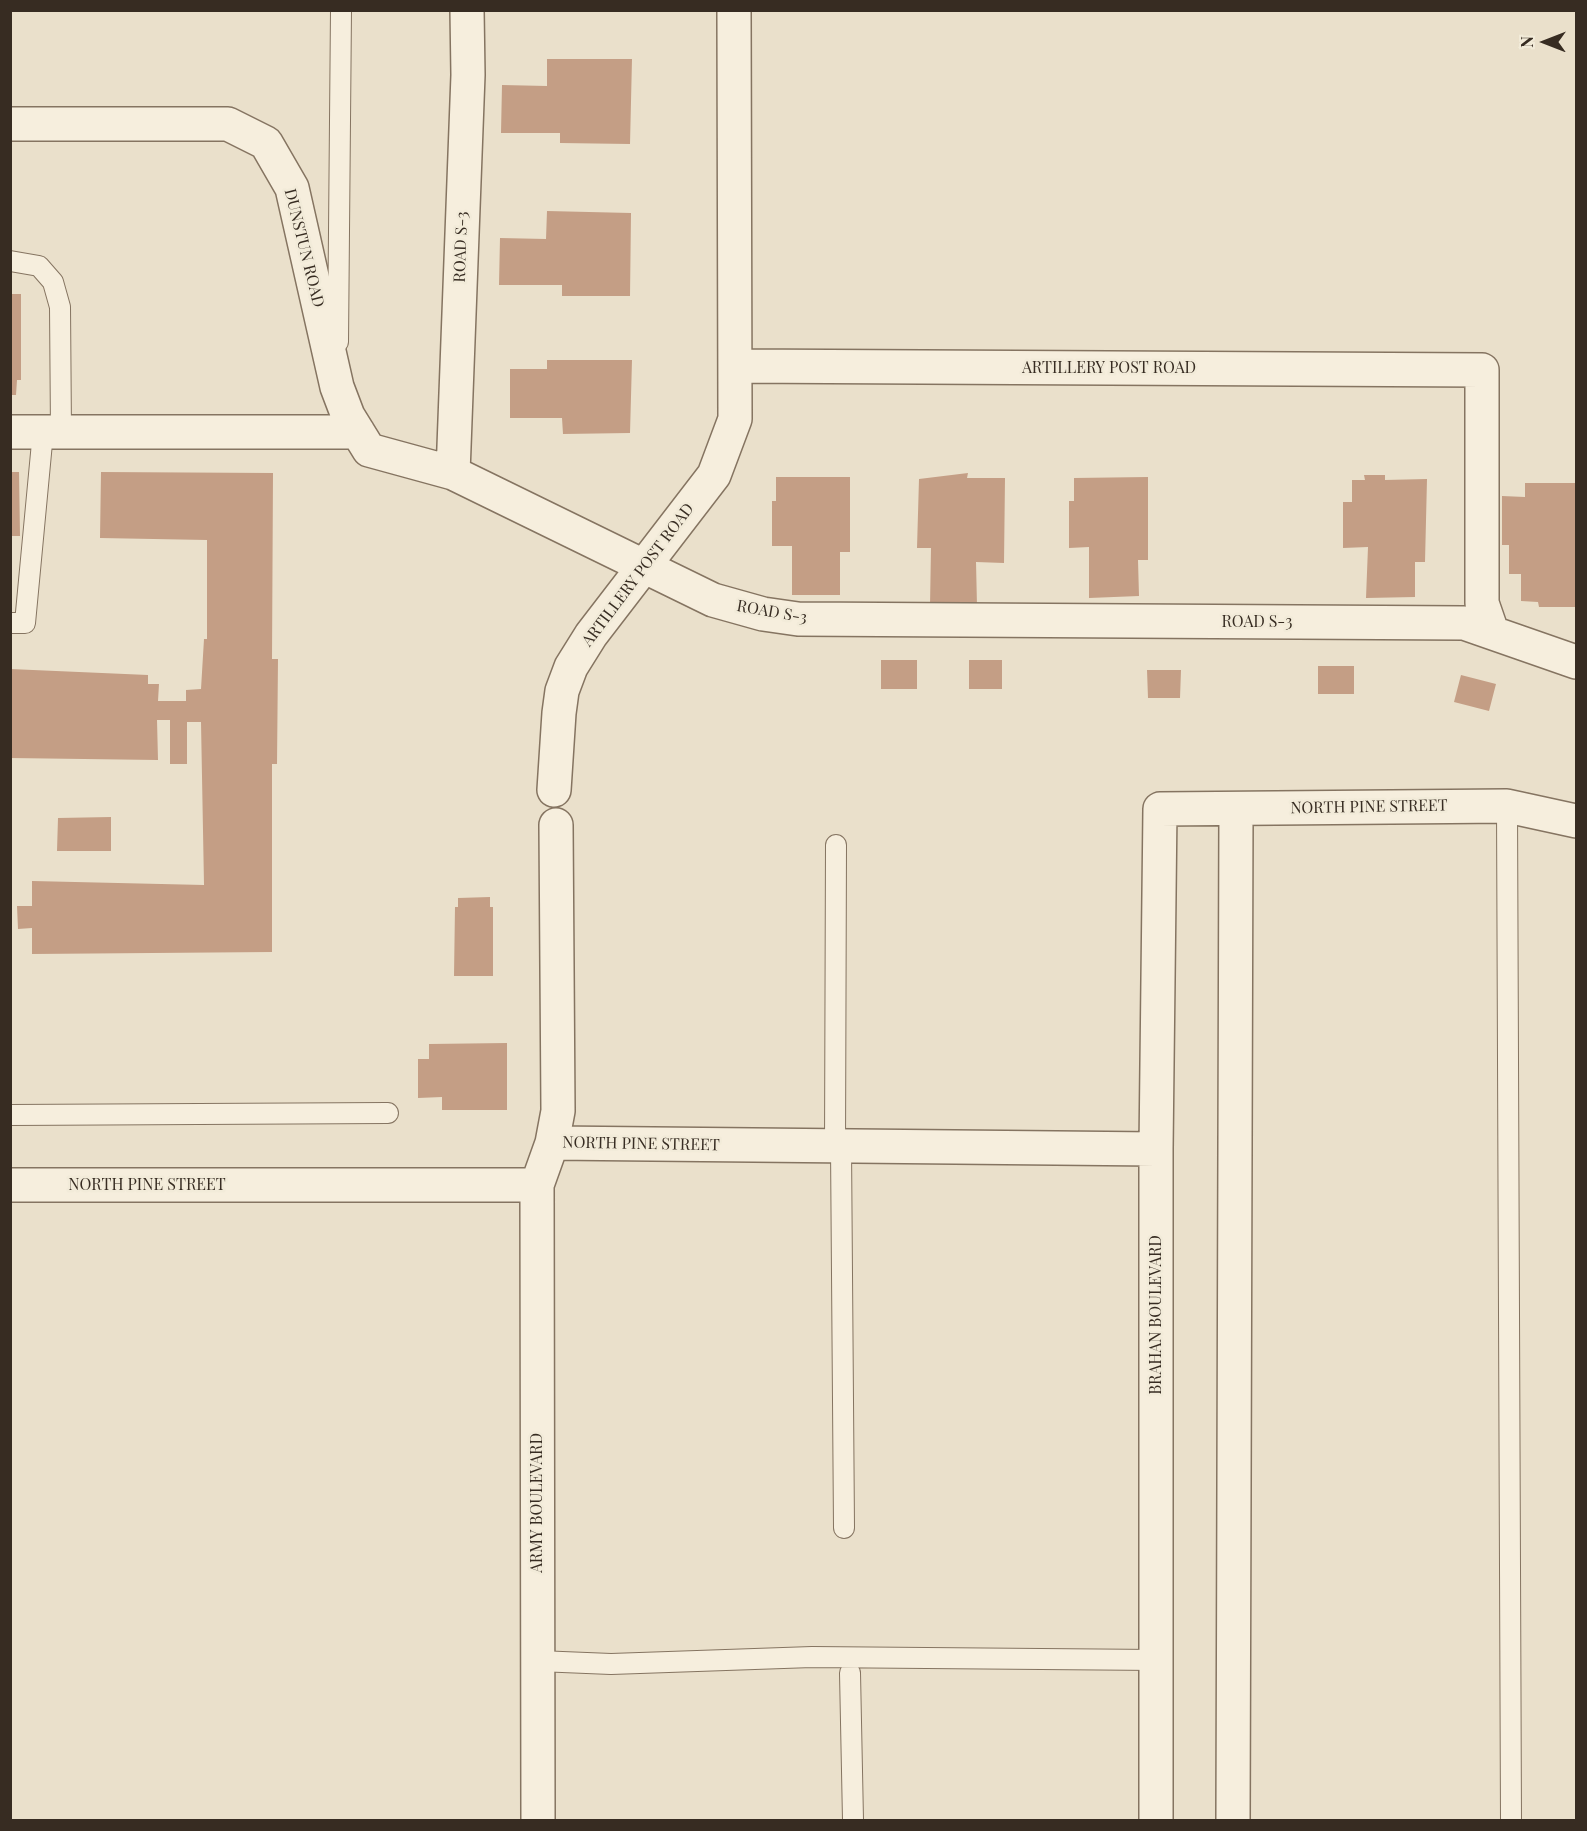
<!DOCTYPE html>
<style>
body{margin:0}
#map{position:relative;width:1587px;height:1831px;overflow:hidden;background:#eae0cb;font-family:"Playfair Display",serif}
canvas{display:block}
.frame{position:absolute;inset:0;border:12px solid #372c22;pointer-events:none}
.north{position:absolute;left:1515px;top:12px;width:60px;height:60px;-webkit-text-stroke:4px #f2ebd9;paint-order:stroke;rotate:270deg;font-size:16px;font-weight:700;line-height:24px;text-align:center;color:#372c22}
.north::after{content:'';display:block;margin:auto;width:21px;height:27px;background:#372c22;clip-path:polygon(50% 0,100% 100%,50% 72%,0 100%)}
</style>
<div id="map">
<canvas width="1587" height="1831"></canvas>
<div class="frame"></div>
<div class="north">N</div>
</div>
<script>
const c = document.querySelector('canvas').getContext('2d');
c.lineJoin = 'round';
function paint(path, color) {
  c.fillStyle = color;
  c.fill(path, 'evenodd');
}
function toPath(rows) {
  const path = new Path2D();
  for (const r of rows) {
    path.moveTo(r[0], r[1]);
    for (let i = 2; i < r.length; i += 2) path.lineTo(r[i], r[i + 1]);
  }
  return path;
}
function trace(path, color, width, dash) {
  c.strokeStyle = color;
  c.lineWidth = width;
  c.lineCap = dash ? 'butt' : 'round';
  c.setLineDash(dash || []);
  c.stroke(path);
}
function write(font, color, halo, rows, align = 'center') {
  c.font = font + ' "Playfair Display",serif';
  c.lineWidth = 5;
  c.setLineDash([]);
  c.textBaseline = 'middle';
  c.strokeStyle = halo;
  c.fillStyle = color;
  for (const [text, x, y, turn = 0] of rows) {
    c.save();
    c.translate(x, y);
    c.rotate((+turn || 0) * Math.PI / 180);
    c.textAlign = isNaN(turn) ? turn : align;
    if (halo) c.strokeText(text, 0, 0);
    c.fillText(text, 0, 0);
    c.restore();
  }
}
const building = toPath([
 [547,59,632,59,630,144,560,143,560,133,501,133,502,85,547,86],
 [547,211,631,213,630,296,562,296,562,285,499,285,500,238,546,239],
 [10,294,21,294,21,380,17,380,16,395,10,395],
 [547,360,632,360,630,433,563,434,562,418,510,418,510,369,547,369],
 [10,472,19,472,20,536,10,536],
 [101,472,273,473,272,659,278,659,277,764,272,764,272,952,32,954,32,928,18,929,17,906,32,906,32,881,204,885,201,722,187,722,187,764,170,764,170,720,157,720,158,760,10,758,10,669,148,675,148,684,159,684,158,701,186,701,186,690,201,689,204,639,207,639,207,540,100,538],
 [968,473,967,478,1005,478,1004,563,976,562,977,606,930,606,931,548,917,548,919,479],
 [1364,475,1385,475,1385,480,1427,479,1425,562,1415,562,1415,597,1366,598,1368,547,1343,548,1343,502,1352,502,1352,480,1365,480],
 [776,477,850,477,850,552,840,552,840,595,792,595,792,546,772,546,772,501,776,501],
 [1148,477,1148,560,1138,560,1139,596,1089,598,1089,547,1069,548,1069,501,1074,501,1074,478],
 [1525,483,1576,483,1576,607,1539,607,1538,602,1521,601,1521,574,1509,574,1509,545,1502,545,1502,496,1525,497],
 [881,660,917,660,917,689,881,689],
 [969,660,1002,660,1002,689,969,689],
 [1318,666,1354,666,1354,694,1318,694],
 [1147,670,1181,670,1180,698,1148,698],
 [1461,675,1496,684,1489,711,1454,702],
 [111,817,111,851,57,851,58,818],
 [490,897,490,907,493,907,493,976,454,976,455,907,458,907,458,898],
 [507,1043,507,1110,442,1110,442,1097,418,1098,418,1059,429,1059,429,1044]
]);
const lane = toPath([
 [10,261,39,266,53,282,60,307,61,432],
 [338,342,341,10],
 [10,623,25,623,43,432],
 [1507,806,1511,1820],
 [10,1115,388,1113],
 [835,1147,836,845],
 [841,1147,844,1528],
 [538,1661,611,1664,812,1657,1156,1660],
 [850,1673,853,1820]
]);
const street = toPath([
 [467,10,468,75,453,473,713,600,763,614,798,619,1464,623,1576,662],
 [10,124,228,124,266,143,292,188,337,387,348,416,369,450,453,473],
 [736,366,1482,370,1482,603,1492,632],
 [10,432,358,432],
 [554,790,559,713,562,691,571,667,591,635,714,475,735,419,734,10],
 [552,1143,1156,1149],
 [10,1185,537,1185],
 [538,1820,537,1185,552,1143,558,1111,556,825],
 [1156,1820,1156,1149,1160,809,1507,806,1576,821],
 [1233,1820,1236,809]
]);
const streetNames = [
 ["ROAD S-3",461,247,-88],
 ["DUNSTUN ROAD",304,248,76],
 ["ARTILLERY POST ROAD",1109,368],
 ["ARTILLERY POST ROAD",638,575,-53],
 ["ROAD S-3",772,612,10],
 ["ROAD S-3",1257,622],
 ["NORTH PINE STREET",1369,807,-1],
 ["NORTH PINE STREET",641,1144,1],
 ["NORTH PINE STREET",147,1185],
 ["BRAHAN BOULEVARD",1156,1315,-90],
 ["ARMY BOULEVARD",537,1503,-90]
];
paint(building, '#c49e85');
trace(lane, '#857461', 22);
trace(street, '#857461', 36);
trace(lane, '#f6eedd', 20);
trace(street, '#f6eedd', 33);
write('16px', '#372c22', '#f2ebd9', streetNames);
</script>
